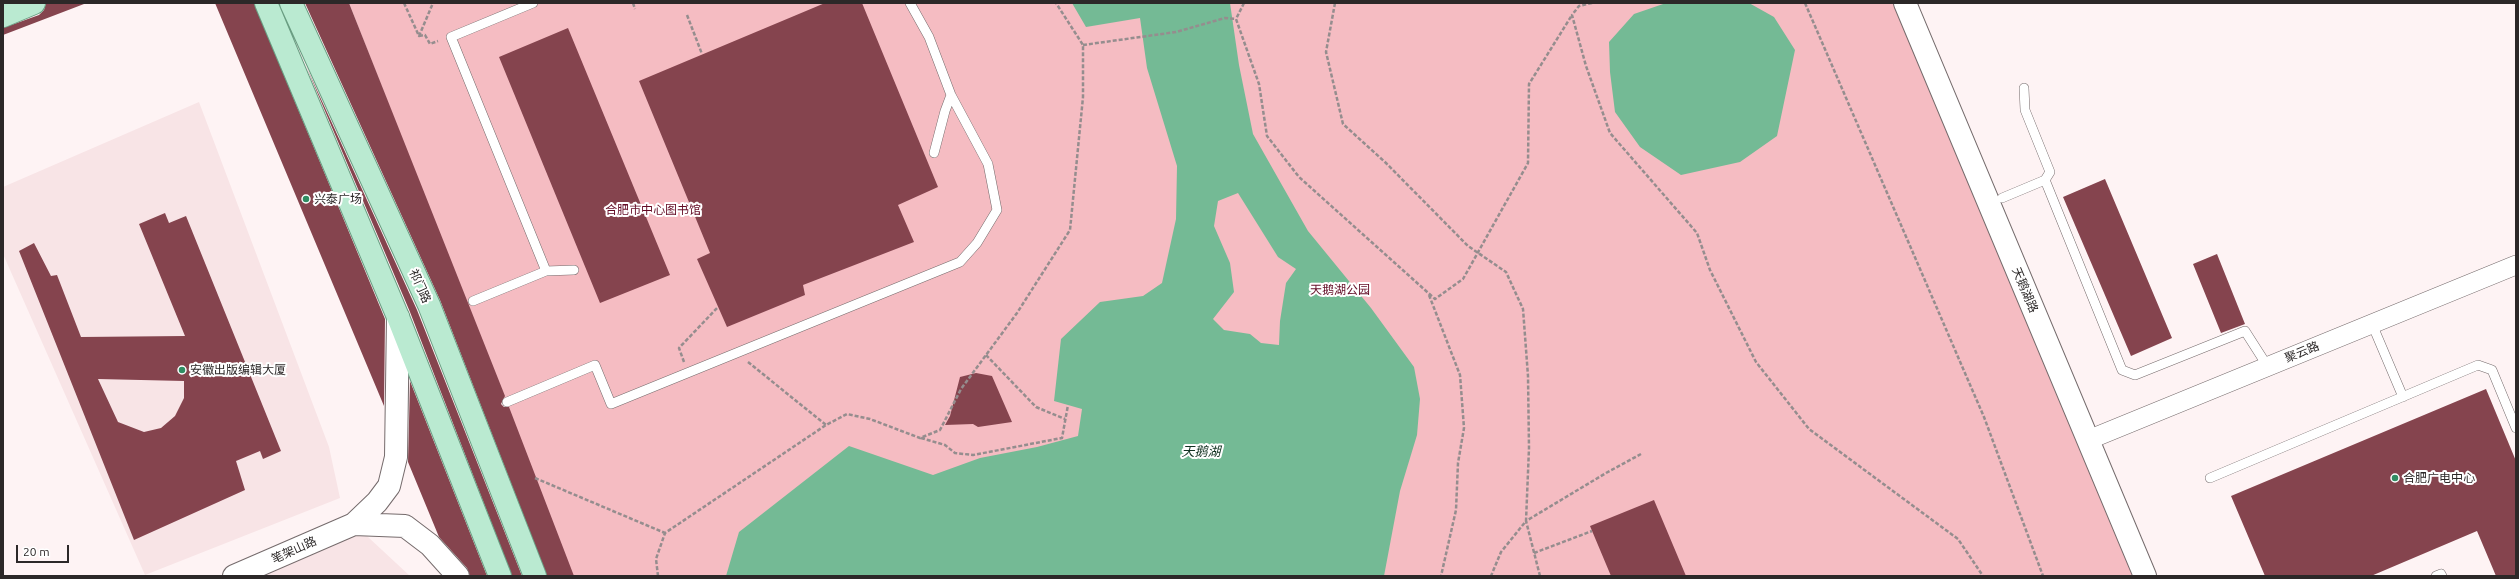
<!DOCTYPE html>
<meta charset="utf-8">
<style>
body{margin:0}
#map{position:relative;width:2519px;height:579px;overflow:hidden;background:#fef3f4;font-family:Ubuntu,sans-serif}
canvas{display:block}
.frame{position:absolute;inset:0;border:4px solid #2c2828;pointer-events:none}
.scale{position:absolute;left:16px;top:545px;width:53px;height:18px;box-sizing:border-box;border:2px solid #2c2828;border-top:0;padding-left:5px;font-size:12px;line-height:14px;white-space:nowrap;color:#2c2828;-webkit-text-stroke:3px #fff;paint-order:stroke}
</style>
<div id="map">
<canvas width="2519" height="579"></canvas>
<div class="frame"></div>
<div class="scale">20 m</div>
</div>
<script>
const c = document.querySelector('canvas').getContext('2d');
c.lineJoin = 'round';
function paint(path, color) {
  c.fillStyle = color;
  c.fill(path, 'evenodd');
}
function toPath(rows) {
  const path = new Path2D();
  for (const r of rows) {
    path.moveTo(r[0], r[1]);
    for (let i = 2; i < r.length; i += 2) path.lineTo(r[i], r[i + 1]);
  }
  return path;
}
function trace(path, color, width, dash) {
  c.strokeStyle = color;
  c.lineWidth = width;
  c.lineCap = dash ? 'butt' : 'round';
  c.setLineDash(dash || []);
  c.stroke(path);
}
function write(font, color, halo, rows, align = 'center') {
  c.font = font + ' Ubuntu,"Noto Sans SC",sans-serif';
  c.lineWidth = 4;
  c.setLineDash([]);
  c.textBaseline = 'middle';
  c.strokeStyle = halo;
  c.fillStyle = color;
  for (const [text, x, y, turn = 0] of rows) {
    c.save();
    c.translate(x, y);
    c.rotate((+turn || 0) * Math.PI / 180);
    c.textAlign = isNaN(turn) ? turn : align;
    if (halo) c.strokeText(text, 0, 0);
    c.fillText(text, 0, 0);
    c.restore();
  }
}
const built = toPath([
 [199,102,329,447,340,498,145,575,3,254,3,187],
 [354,524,410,576,234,576]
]);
const green = toPath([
 [349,3,1905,3,2145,576,573,576]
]);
const water = toPath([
 [1072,3,1230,3,1239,65,1253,134,1308,231,1371,308,1414,367,1420,399,1417,435,1400,491,1384,576,726,576,739,532,849,446,933,475,980,458,1037,447,1078,436,1082,409,1054,401,1061,339,1100,302,1143,296,1162,283,1176,219,1177,166,1147,68,1140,18,1086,27],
 [1238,193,1278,257,1296,269,1286,283,1280,321,1279,345,1261,343,1250,334,1224,330,1213,319,1234,292,1230,263,1214,226,1218,201],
 [1666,3,1749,3,1774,17,1795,50,1777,136,1740,162,1681,175,1640,147,1615,112,1610,72,1609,42,1634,14]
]);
const building = toPath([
 [46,3,84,4,3,35,3,28,39,15,44,10],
 [215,3,254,3,385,319,384,406],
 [305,3,349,3,505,396,501,404,504,407,509,407,574,576,547,576,440,300],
 [825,3,862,3,938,187,898,205,914,242,803,285,805,295,727,327,697,259,710,253,639,81],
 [568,28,670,275,600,303,499,57],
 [306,66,417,310,522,576,512,576,410,312],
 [2105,179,2172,338,2131,356,2063,197],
 [165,213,169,223,186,216,281,451,263,459,260,451,236,461,245,490,134,540,19,251,34,243,51,276,57,275,81,337,185,336,139,224],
 [98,379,184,381,184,398,175,416,161,428,144,432,118,422],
 [2217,254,2245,324,2221,333,2193,264],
 [976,373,992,376,1012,422,978,427,973,424,945,425,950,416,960,377],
 [410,381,487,576,470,576,467,568,439,537,408,462],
 [2486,389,2516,461,2516,576,2496,576,2477,531,2371,576,2265,576,2231,496],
 [1654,500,1686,576,1611,576,1590,526]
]);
const path = toPath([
 [404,3,419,36,433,3],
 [633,3,635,9],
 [1244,3,1236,19,1259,84,1267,136,1299,177,1435,299,1463,279,1528,163,1529,84,1572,15],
 [1335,3,1326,52,1343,124,1386,163,1468,246,1506,272,1523,309,1528,376,1529,448,1526,521,1501,552,1491,576],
 [1592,3,1579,6,1572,15,1586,66,1610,133,1697,233,1710,270,1756,362,1809,429,1958,539,1983,576],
 [1805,3,1984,417,2043,576],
 [687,15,702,54],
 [419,36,425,35,430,44,438,41],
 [1083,45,1176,32,1225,18,1236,19],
 [1429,295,1460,375,1464,428,1458,463,1456,510,1441,576],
 [986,355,1036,407,1065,419],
 [684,362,679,348,718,307],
 [748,362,826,425],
 [921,438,945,445,955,453,973,455,1062,438,1068,405],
 [535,478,665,533],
 [1534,553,1592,531],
 [658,576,656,559,665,533,826,425,847,414,870,419,920,438,940,430,961,389,1017,313,1070,230,1083,97,1083,45,1056,3],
 [1540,576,1526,521,1606,473,1641,454]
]);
const service = toPath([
 [910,3,929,37,951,95,945,111,934,153],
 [2024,88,2025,110,2050,172,2045,180,2122,370,2135,375,2245,331,2268,367],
 [2002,198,2045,180],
 [546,271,574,270],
 [473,301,546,271,451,37,533,3],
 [2372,324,2403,397],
 [507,402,595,365,611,404,960,262,977,243,997,210,988,164,951,95],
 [2210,478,2478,365,2492,370,2516,428],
 [2436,576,2441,574,2442,576]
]);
const minor = toPath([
 [2088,440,2516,265]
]);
const tertiary = toPath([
 [1905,3,2145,576],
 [398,317,396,457,389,486,377,502,354,524,405,526,430,545,458,576],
 [234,576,354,524]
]);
const primary = toPath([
 [266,3,398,317,500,576],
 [291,3,429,305,535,576],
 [3,16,34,3]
]);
const markers = [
 [306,199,4,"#308c62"],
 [182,370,4,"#308c62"],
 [2395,478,4,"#308c62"]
];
const poiNames = [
 ["兴泰广场",314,199],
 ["安徽出版编辑大厦",190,370],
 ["合肥广电中心",2403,478]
];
const parkNames = [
 ["合肥市中心图书馆",653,210],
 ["天鹅湖公园",1340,290]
];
const streetNames = [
 ["祁门路",420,286,66],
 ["天鹅湖路",2025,290,67],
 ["聚云路",2302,352,-22],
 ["笔架山路",294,550,-24]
];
const waterNames = [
 ["天鹅湖",1201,452]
];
paint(built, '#f8e4e6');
paint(green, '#f5bcc2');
paint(water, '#74ba95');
paint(building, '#85444e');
trace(service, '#756b6c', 10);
trace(minor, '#756b6c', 20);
trace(tertiary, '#756b6c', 24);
trace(primary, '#6a9d82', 24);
trace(path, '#958d8e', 2.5, [4, 2]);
trace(service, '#fff', 9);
trace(minor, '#fff', 19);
trace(tertiary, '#fff', 22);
trace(primary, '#baead1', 22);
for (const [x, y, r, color] of markers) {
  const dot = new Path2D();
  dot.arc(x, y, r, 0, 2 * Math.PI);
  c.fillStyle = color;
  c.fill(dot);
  trace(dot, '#fff', 1.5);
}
write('12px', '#2c2828', '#fff', poiNames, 'left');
write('12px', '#630b25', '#fff', parkNames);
write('12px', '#2c2828', '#fff', streetNames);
write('italic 13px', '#123222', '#fff', waterNames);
</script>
